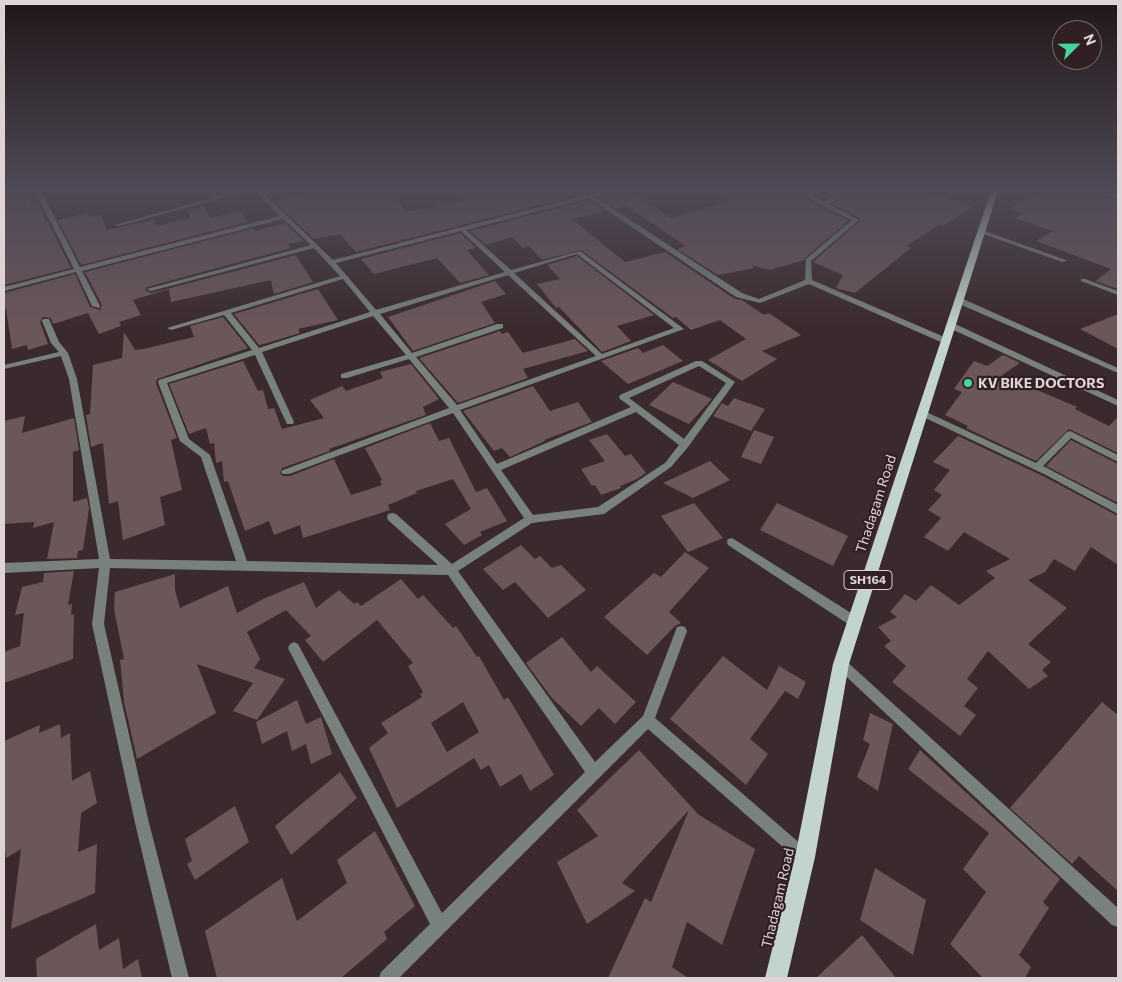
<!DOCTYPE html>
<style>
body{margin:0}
#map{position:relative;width:1122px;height:982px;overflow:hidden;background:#3b2a2d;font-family:Commissioner,sans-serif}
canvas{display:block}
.frame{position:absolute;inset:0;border:5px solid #dfd3d5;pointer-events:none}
.north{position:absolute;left:1052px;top:20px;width:50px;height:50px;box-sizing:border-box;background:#312023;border:1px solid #77686a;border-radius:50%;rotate:67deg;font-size:14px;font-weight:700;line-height:20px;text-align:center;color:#dfd3d5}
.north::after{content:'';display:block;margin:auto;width:18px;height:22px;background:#46d49e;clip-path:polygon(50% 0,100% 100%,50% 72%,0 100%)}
</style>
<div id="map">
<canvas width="1122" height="982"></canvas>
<div class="frame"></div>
<div class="north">N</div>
</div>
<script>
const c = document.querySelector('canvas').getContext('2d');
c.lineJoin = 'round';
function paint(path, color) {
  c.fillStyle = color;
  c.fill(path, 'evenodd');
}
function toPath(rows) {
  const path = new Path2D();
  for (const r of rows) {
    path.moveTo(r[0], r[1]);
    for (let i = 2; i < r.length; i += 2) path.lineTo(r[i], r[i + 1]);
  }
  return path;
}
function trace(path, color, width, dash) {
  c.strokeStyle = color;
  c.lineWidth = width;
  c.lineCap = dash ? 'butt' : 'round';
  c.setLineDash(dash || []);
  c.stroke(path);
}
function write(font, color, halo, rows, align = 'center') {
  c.font = font + ' Commissioner,sans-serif';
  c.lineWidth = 4.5;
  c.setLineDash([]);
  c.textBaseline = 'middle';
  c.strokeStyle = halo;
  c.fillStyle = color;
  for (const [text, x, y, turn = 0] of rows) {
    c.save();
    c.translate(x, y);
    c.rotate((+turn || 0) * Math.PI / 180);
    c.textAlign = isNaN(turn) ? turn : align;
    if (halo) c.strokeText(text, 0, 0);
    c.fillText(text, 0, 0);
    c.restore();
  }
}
const building = toPath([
 [4,191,28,191,30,204,38,202,43,212,45,222,48,222,71,268,4,285],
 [307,191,391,191,406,212,464,201,457,191,594,191,356,252,340,234,314,239,279,206,276,200,307,193],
 [616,191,630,191,671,218,729,201,714,191,795,191,821,208,849,220,805,258,804,260,770,270,751,265,754,268,718,275,677,249,686,246,626,206,616,209,599,198],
 [851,191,926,191,972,207,946,224,942,226,939,225,906,246,911,248,855,293,836,288,843,275,813,262,860,221,860,218,833,204],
 [1044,191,1094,191,1118,202,1118,289,1095,281,1111,269,1036,241,1053,231,1015,218,1024,213,1011,208],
 [589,200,605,211,572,219,625,262,665,252,735,299,742,300,764,315,769,313,801,335,762,351,777,359,742,381,708,360,746,339,720,320,691,330,676,317,673,318,665,312,581,250,542,260,529,246,523,248,512,237,486,245,470,231],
 [204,206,210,218,241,211,247,222,81,265,58,220,88,213,89,217,101,215,107,230,154,220,156,226,191,218,187,210],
 [285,223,304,241,288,244,291,248,147,287,145,290,151,293,296,255,313,282,274,294,271,280,171,302,169,289,133,300,141,315,119,322,121,326,99,334,88,313,53,324,51,318,43,317,40,322,48,344,28,350,27,345,12,349,6,308,4,309,4,293,75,274,90,307,100,310,102,305,85,272,251,229,254,229,255,231],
 [460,233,476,248,467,250,489,275,460,283,437,258,374,274,361,259],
 [577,256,654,315,617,326,631,341,602,352,559,307,556,308,537,284,560,279,547,265],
 [495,281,506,294,481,302,495,323,413,351,388,317],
 [318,289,338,320,298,329,300,333,264,344,259,345,234,314],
 [1118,314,1118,349,1080,329],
 [223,317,248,348,157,379,156,383,177,438,171,440,182,490,160,497,165,525,123,540,118,501,109,504,103,443,91,447,86,415,90,414,93,365,122,358,124,332,135,350,143,349,194,337,190,326],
 [500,331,502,334,508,332,523,353,575,339,588,351,523,369,528,378,458,403,419,358],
 [663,345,683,361,628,384,601,361,638,348,643,353],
 [1003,355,1020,363,1002,375,1077,407,1075,409,1109,426,1118,417,1118,453,1069,429,1036,461,966,428,968,426,945,415,962,392,954,389,974,361,987,366],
 [243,361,258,391,263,390,268,409,274,408,282,429,324,418,310,400,342,386,346,391,383,378,380,372,411,364,439,399,423,407,426,415,329,449,330,451,282,468,280,473,283,476,290,476,334,459,351,495,382,485,380,481,382,480,365,448,430,423,439,441,449,438,476,492,487,488,507,521,480,532,482,535,464,545,445,524,471,509,453,479,416,491,417,493,388,505,390,510,303,538,300,525,274,535,269,521,245,531,228,481,224,482,222,461,216,463,214,443,210,444,206,428,189,434,169,384],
 [673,382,712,399,689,424,649,405],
 [533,386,550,411,578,402,592,422,544,440,545,441,510,457,502,448,494,451,463,411],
 [734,398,765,409,751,431,713,416,722,403,728,406],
 [25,416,22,433,74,418,79,450,73,452,73,502,87,498,89,508,83,550,78,551,77,558,47,559,54,522,33,528,34,522,4,524,4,421],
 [754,430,774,437,761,464,741,457],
 [607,434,625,456,631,454,646,473,637,479,620,486,621,488,601,495,595,485,592,486,581,469,605,461,589,440],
 [958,436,1045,477,1118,516,1118,565,1091,547,1075,571,1054,559,1045,572,1028,580,1067,608,1028,644,1051,662,1042,670,1048,676,1029,689,988,651,967,679,978,688,964,706,976,715,960,736,892,682,906,666,884,646,891,641,878,627,897,617,890,612,905,594,916,601,931,585,959,605,995,578,986,571,1010,559,964,532,948,551,924,537,941,518,928,510,942,495,934,490,950,470,933,462],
 [1071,440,1118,464,1118,503,1046,466],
 [710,461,730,480,693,498,663,483],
 [694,503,723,538,688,552,661,516],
 [777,503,848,536,833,566,760,530],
 [521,545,535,559,540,556,552,568,561,565,586,590,548,618,515,582,503,590,483,569],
 [685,552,709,568,669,612,681,623,675,626,647,655,604,617,654,573,661,577],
 [74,571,68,605,72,604,71,615,74,614,73,659,4,683,4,652,20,646,24,613,15,615,22,587,43,582,44,573],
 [175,574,175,590,180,608,228,586,237,613,263,599,304,582,316,608,339,590,354,604,357,602,361,606,401,579,418,599,423,595,453,628,456,626,477,657,479,656,504,700,508,697,554,775,530,791,521,774,500,787,489,765,481,770,474,758,397,808,369,748,388,733,381,723,422,697,420,694,423,692,408,666,413,663,377,620,323,662,305,640,311,636,286,610,247,632,260,659,254,668,285,679,257,720,233,711,253,683,197,664,216,713,137,759,124,702,120,660,124,659,114,609,115,592],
 [463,702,479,732,447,752,431,723],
 [562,637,591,672,597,666,636,702,615,724,599,708,581,726,551,697,526,663],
 [723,656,767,690,779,666,806,682,798,699,785,691,750,739,768,754,746,785,670,719],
 [297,700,306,724,321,717,332,754,311,764,306,744,292,751,287,731,262,744,256,722],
 [1102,702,1118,715,1118,891,1079,856,1072,864,1010,808],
 [870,713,893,724,878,791,857,777,870,744,863,740],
 [60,724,61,738,70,733,72,781,90,771,97,803,81,813,78,852,97,844,95,893,11,929,21,849,6,858,4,845,4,741,40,725,39,733],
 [639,750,699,815,755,849,722,945,687,922,672,967,688,978,608,978,645,898,651,902,689,810,622,883,635,891,587,924,557,862,598,836,577,810],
 [920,750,1060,879,1043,902,1049,908,1019,955,1031,967,1025,978,983,978,950,944,986,892,963,869,989,833,908,769],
 [340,772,357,798,291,855,275,826],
 [235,806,249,842,195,880,187,864,192,861,185,839],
 [375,831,415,906,384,932,387,939,341,978,217,978,205,931,282,878,297,921,347,883,337,860],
 [875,868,926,900,913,955,860,920],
 [96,924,99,950,119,938,123,969,138,959,142,978,37,978,36,959],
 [862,935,896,978,816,978]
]);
const minor = toPath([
 [35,191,41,191,80,267,280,216,255,191,261,191,333,260,603,191,614,191,595,197,742,293,759,299,805,280,806,259,852,220,822,206,797,191,804,191,825,202,842,191,849,191,829,204,859,220,811,261,812,280,949,339,949,343,943,343,809,284,760,303,736,297,589,198,466,230,511,270,580,251,684,329,460,410,497,464,631,407,620,399,619,397,620,395,696,361,702,361,735,382,688,447,671,467,604,514,532,523,458,571,595,762,643,716,677,627,681,626,685,627,687,631,655,718,810,852,813,857,810,862,805,865,800,862,648,729,399,978,379,978,381,972,430,924,290,652,288,648,290,644,294,642,298,644,442,913,585,772,448,575,110,568,104,624,149,823,189,978,172,978,135,823,92,624,99,568,4,573,4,563,99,559,69,379,61,356,4,369,4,365,59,352,51,343,42,321,43,319,49,319,59,342,68,353,77,379,110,559,236,561,201,457,180,441,158,382,159,380,252,350,224,315,171,330,167,328,340,276,314,248,151,291,147,289,311,245,283,219,82,271,100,306,99,308,92,306,76,272,4,291,4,287,74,269,35,191],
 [461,231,505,272,376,310,336,263,461,231],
 [577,254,674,328,602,354,514,273,577,254],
 [508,275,596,356,457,405,416,357,503,328,503,324,497,324,412,353,380,314,508,275],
 [343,279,370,312,259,348,231,313,343,279],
 [373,316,406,355,341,374,341,378,347,378,409,359,449,408,283,470,281,472,283,474,289,474,453,413,524,518,452,564,396,514,392,513,388,514,387,517,388,520,438,565,247,561,210,455,189,439,167,383,255,355,286,422,287,424,293,424,294,422,262,352,373,316],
 [699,366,726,383,684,439,629,398,699,366],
 [636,412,679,445,665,463,598,507,533,515,501,470,636,412],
 [238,191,248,191,119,226,114,225,238,191],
 [1096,191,1105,191,1118,196,1118,200,1096,191],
 [982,230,1066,260,1067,261,1062,262,980,233,980,231,982,230],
 [1081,279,1085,279,1118,291,1118,295,1081,281,1081,279],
 [957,299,963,299,1118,368,1118,373,957,303,957,299],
 [947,323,953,323,1118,400,1118,406,947,327,947,323],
 [922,410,1036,463,1067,432,1070,431,1118,455,1118,462,1071,438,1043,466,1118,505,1118,514,1046,475,919,415,918,413,919,411,922,410],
 [732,538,859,618,861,622,859,626,855,627,851,626,728,545,727,542,728,539,732,538],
 [841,658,845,660,1118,908,1118,927,1112,925,837,668,835,664,837,660,841,658]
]);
const primary = toPath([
 [991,191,998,191,849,664,815,857,787,978,765,978,795,857,833,664,991,191]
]);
const markers = [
 [968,383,5,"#46d49e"]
];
const shields = [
 [868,580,48]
];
const shieldNames = [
 ["SH164",868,580]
];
const poiNames = [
 ["KV BIKE DOCTORS",978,383]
];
const streetNames = [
 ["Thadagam Road",876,504,-72],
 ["Thadagam Road",778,898,-77]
];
paint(building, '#6b565a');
paint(minor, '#79817d');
paint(primary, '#c2d4cb');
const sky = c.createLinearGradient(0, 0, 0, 329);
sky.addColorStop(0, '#201719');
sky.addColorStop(0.58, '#4f4a57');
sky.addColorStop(1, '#4f4a5700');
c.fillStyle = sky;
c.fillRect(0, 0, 1122, 329);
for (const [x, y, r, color] of markers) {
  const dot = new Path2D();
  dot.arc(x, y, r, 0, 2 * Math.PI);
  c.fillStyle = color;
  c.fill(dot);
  trace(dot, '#312023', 2);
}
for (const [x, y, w] of shields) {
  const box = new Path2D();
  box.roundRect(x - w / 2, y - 9.5, w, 19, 4);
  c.fillStyle = '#312023';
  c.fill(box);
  trace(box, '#dfd3d5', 1);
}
write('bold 12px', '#dfd3d5', null, shieldNames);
write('bold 14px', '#dfd3d5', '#312023', poiNames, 'left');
write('14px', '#dfd3d5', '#312023', streetNames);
</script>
